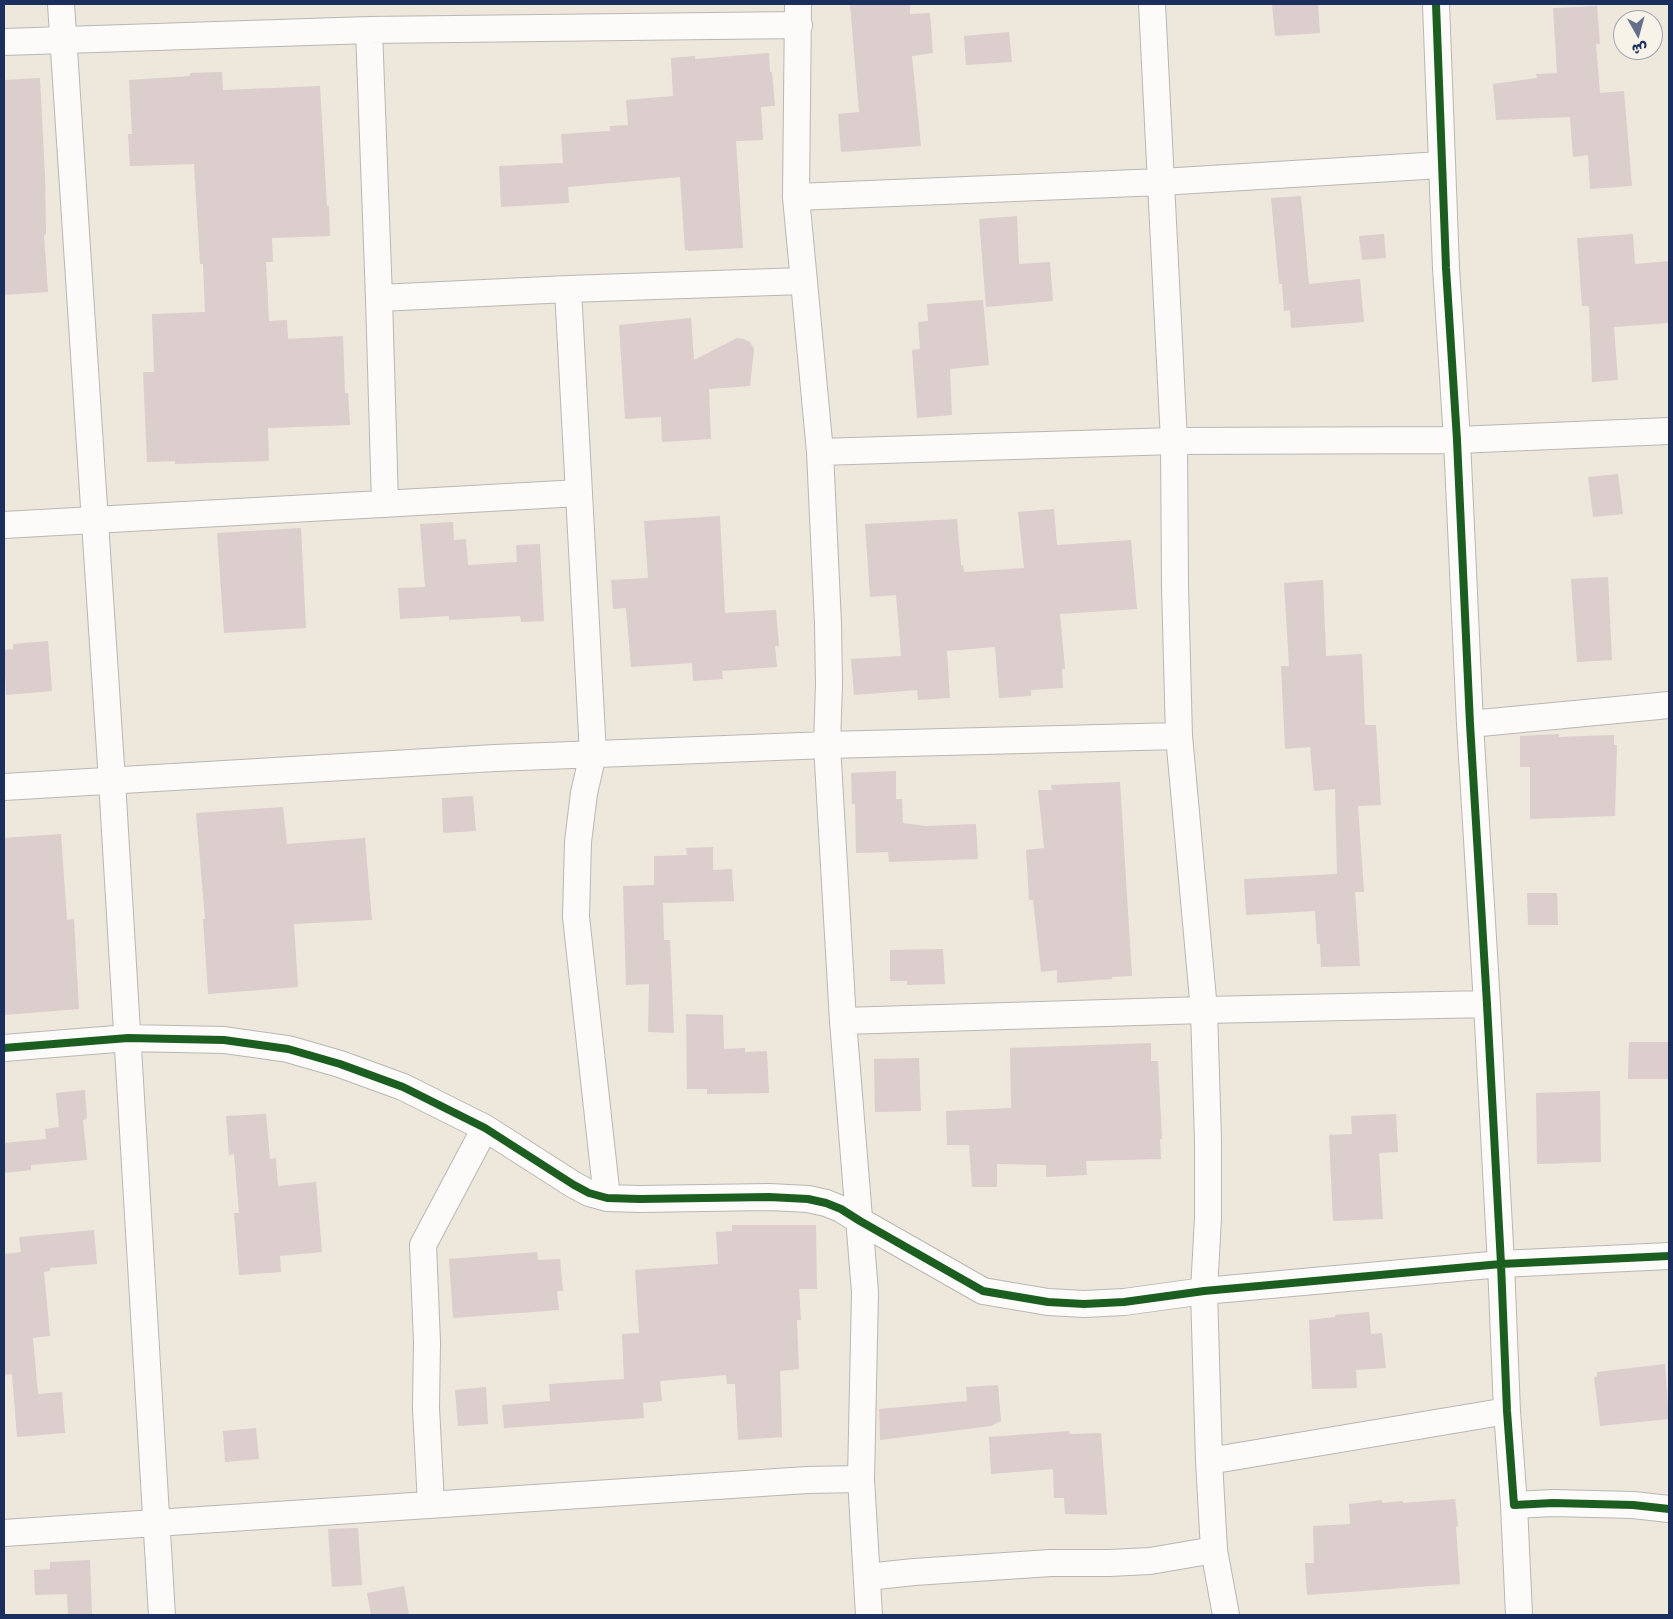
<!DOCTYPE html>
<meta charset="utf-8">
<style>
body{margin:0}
#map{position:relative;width:1673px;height:1619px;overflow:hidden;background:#eee7dc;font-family:Mali,"Playpen Sans Arabic",sans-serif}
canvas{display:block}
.frame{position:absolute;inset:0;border:5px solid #1b2f5e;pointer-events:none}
.north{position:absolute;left:1613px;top:10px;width:50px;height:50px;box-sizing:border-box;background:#f7f3e8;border:1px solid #9fa5b1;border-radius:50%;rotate:173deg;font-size:14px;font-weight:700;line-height:20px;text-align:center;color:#1b2f5e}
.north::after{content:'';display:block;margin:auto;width:18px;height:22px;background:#656f8a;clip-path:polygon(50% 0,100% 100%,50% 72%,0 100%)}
</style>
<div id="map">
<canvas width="1673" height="1619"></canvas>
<div class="frame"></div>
<div class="north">ش</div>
</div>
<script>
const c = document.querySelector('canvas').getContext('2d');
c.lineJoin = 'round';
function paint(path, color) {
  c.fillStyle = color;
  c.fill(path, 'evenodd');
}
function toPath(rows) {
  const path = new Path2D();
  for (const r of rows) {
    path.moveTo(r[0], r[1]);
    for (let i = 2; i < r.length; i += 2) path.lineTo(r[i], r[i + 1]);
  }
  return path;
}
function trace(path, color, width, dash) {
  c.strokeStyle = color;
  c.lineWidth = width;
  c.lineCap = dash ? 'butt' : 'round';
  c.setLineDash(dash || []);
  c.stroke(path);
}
const building = toPath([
 [850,4,910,4,910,14,930,13,933,53,912,56,921,146,841,152,838,114,859,112],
 [1272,4,1318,4,1320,33,1275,36],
 [1597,6,1600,44,1596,44,1600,93,1624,91,1632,186,1590,189,1588,155,1573,157,1570,117,1496,120,1493,84,1537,78,1536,74,1557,73,1553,8],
 [1009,32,1012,62,966,65,964,36],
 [769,53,770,72,772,72,775,106,761,107,763,140,736,141,743,248,688,251,688,250,685,250,680,177,568,187,569,203,501,207,499,166,563,163,561,134,610,131,610,126,628,125,626,100,673,96,671,58,695,56,695,59],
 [222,72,223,90,320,86,327,206,329,206,330,236,272,238,273,262,266,262,269,321,287,320,288,339,343,336,345,393,348,393,350,425,268,428,269,461,175,464,175,461,147,462,143,372,154,372,152,314,205,312,203,264,200,264,194,164,130,166,128,134,132,134,129,80,190,76,190,73],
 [40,78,45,176,46,234,44,235,48,292,4,295,4,80],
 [1301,196,1309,284,1360,279,1364,322,1291,328,1290,310,1284,311,1282,284,1279,284,1271,198],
 [1017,216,1019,264,1050,262,1053,301,986,307,979,219],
 [1384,234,1386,258,1362,260,1359,236],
 [1633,234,1635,264,1669,261,1669,323,1614,327,1618,380,1592,382,1589,306,1582,306,1577,238],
 [983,300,989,365,950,369,952,415,917,418,912,350,920,349,918,322,928,321,927,304],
 [691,318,694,360,737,338,744,339,750,342,754,349,750,386,709,389,711,439,662,442,661,417,625,419,619,325],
 [1618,474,1623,514,1593,517,1588,477],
 [1054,509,1057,545,1131,540,1137,609,1060,614,1065,669,1062,669,1063,688,1031,690,1031,696,999,698,995,647,947,651,950,698,918,700,917,690,854,695,851,659,901,656,896,595,870,597,865,524,957,519,961,565,963,565,964,572,1024,568,1018,512],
 [720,516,725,613,776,610,779,646,775,646,777,667,722,671,723,679,693,681,692,663,631,667,626,608,613,609,611,580,648,578,644,521],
 [453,522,454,540,466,539,468,565,517,562,516,545,540,544,544,621,521,622,520,616,449,620,449,616,400,619,398,588,425,587,420,524],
 [301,528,306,628,224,633,217,533],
 [1608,577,1612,660,1577,662,1571,579],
 [1323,580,1326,656,1362,654,1365,725,1376,725,1381,805,1358,806,1364,892,1355,892,1360,966,1321,967,1320,944,1317,944,1315,911,1246,915,1244,879,1337,874,1335,789,1314,791,1310,747,1285,749,1281,666,1289,666,1284,583],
 [48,641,52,691,6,695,4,650,13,649,13,644],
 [1559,734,1559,737,1614,735,1614,745,1617,745,1615,816,1530,819,1530,767,1520,767,1520,736],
 [896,771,896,799,902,799,903,823,926,826,976,824,978,859,889,862,888,852,856,853,855,804,852,804,851,773],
 [1120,782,1132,976,1112,977,1112,979,1057,983,1057,970,1041,972,1033,900,1029,900,1026,850,1044,848,1038,790,1052,790,1051,785],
 [473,796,476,831,443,833,442,798],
 [283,807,287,844,365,838,372,920,294,924,298,987,208,994,203,919,205,919,196,813],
 [61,834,67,920,74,919,79,1009,4,1015,4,838],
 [713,847,713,870,732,869,734,901,663,903,664,940,670,940,674,1033,648,1032,649,984,626,985,623,886,654,885,654,856,687,855,686,848],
 [1527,893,1557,893,1558,925,1528,925],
 [943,949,945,984,907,985,907,981,890,981,890,950],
 [686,1014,723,1015,724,1049,745,1048,745,1052,767,1051,769,1093,707,1094,707,1089,687,1089],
 [1629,1042,1669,1042,1669,1079,1628,1079],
 [1151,1043,1151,1061,1158,1061,1162,1139,1160,1139,1161,1159,1086,1161,1087,1175,1046,1177,1046,1165,997,1164,997,1187,972,1187,969,1145,947,1145,946,1111,1011,1108,1010,1048],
 [919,1058,921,1111,875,1112,874,1059],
 [85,1090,87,1119,83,1120,87,1160,31,1165,31,1170,4,1173,4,1143,46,1139,45,1129,59,1127,56,1093],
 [1600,1091,1601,1162,1537,1164,1536,1093],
 [266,1114,270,1159,276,1158,278,1186,316,1182,322,1252,280,1256,281,1272,239,1275,234,1213,239,1213,234,1154,229,1155,226,1116],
 [1396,1114,1398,1152,1379,1153,1383,1219,1333,1221,1329,1135,1352,1134,1351,1116],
 [732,1225,816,1225,817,1289,799,1289,801,1320,797,1320,799,1369,780,1371,782,1437,738,1440,735,1384,727,1384,726,1375,660,1381,662,1401,643,1403,644,1418,504,1428,502,1405,550,1401,549,1384,624,1379,622,1334,639,1333,635,1270,718,1264,716,1232,732,1231],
 [94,1230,97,1264,50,1268,50,1271,44,1272,50,1336,33,1338,38,1394,62,1392,65,1433,17,1437,12,1374,4,1375,4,1254,21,1252,19,1237],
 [537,1252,538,1260,560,1259,563,1291,557,1291,559,1310,453,1318,449,1259],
 [1369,1312,1371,1334,1382,1333,1386,1368,1356,1370,1357,1388,1312,1389,1309,1320,1335,1317,1335,1315],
 [1665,1364,1669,1419,1600,1426,1594,1377,1597,1377,1597,1372],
 [998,1385,1001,1421,991,1426,880,1440,879,1409,967,1401,966,1387],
 [486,1387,488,1424,458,1426,455,1390],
 [256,1428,259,1459,225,1462,223,1431],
 [1069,1431,1070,1434,1101,1433,1107,1515,1065,1514,1064,1498,1054,1498,1053,1469,991,1474,989,1437],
 [1455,1499,1458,1526,1456,1527,1460,1584,1307,1595,1305,1563,1314,1563,1313,1526,1350,1524,1349,1504,1382,1500,1382,1503,1403,1501,1403,1503],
 [358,1528,362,1585,332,1587,328,1529],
 [90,1560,92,1615,68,1615,67,1594,35,1595,34,1570,50,1569,50,1562],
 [404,1586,409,1615,371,1615,367,1593]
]);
const minor = toPath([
 [61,4,112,781,162,1615],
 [798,4,796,197,820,452,828,624,829,684,827,745,843,1021,865,1292,861,1479,869,1615],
 [1152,4,1174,441,1175,586,1179,736,1204,1010,1208,1141,1208,1218,1204,1291,1209,1461,1214,1550,1226,1615],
 [1436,4,1446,268,1457,440,1470,724,1487,1004,1501,1264,1507,1411,1514,1505,1553,1503,1633,1505,1669,1509],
 [369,30,379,298,385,504],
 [4,42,369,30,799,25],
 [796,197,1161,182,1441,165],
 [568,289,593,754,584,793,578,842,576,917,607,1198],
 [379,298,568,289,803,281],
 [820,452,1174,441,1457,440,1669,431],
 [4,525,579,493],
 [1470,724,1669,705],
 [4,787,495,758,827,745,1179,736],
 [843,1021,1204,1010,1487,1004],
 [4,1048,128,1038,224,1040,288,1049,340,1064,403,1087,485,1128,574,1185,589,1193,607,1198,640,1199,769,1197,808,1199,826,1203,841,1209,860,1221,983,1291,1048,1302,1084,1304,1124,1302,1204,1291,1501,1264,1669,1256],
 [1209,1461,1507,1411],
 [431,1504,426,1408,427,1342,423,1245,485,1128],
 [1514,1505,1519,1615],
 [4,1533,807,1480,861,1479],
 [867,1577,914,1572,1051,1563,1109,1563,1150,1561,1214,1550]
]);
const cycleway = toPath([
 [1436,4,1446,268,1457,440,1470,724,1487,1004,1501,1264,1507,1411,1514,1505,1553,1503,1633,1505,1669,1509],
 [4,1048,128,1038,224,1040,288,1049,340,1064,403,1087,485,1128,574,1185,589,1193,607,1198,640,1199,769,1197,808,1199,826,1203,841,1209,860,1221,983,1291,1048,1302,1084,1304,1124,1302,1204,1291,1501,1264,1669,1256]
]);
paint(building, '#dbcecd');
trace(minor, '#b9b7b4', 28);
trace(minor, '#fcfbfa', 26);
trace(cycleway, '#1b5e20', 8);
</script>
